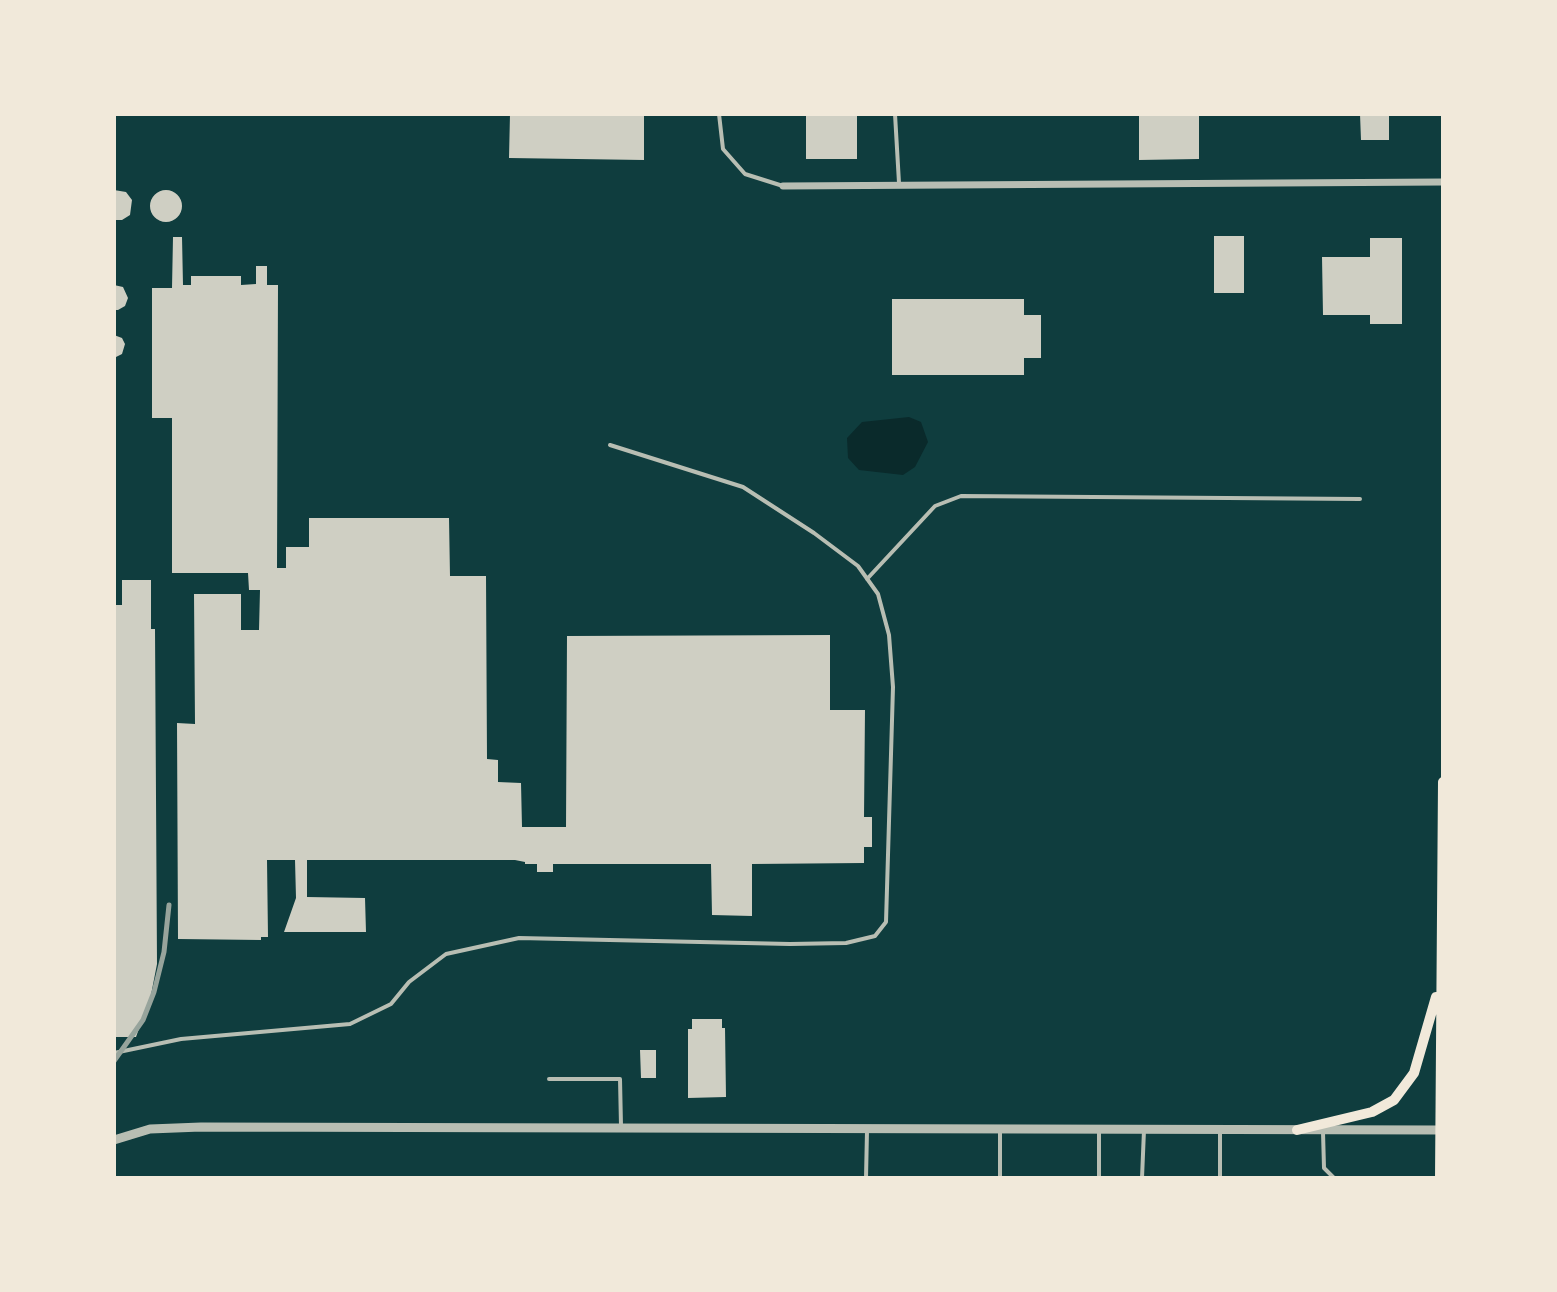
<!DOCTYPE html>
<style>
body{margin:0}
#map{position:relative;width:1557px;height:1292px;overflow:hidden;background:#0f3d3e;font-family:Barlow,sans-serif}
canvas{display:block}
.frame{position:absolute;inset:0;border:116px solid #f1e9da;pointer-events:none}
</style>
<div id="map">
<canvas width="1557" height="1292"></canvas>
<div class="frame"></div>
</div>
<script>
const c = document.querySelector('canvas').getContext('2d');
c.lineJoin = 'round';
function paint(path, color) {
  c.fillStyle = color;
  c.fill(path, 'evenodd');
}
function toPath(rows) {
  const path = new Path2D();
  for (const r of rows) {
    if (r.length === 3) {
      path.moveTo(r[0] + r[2], r[1]);
      path.arc(r[0], r[1], r[2], 0, 2 * Math.PI);
      continue;
    }
    path.moveTo(r[0], r[1]);
    for (let i = 2; i < r.length; i += 2) path.lineTo(r[i], r[i + 1]);
  }
  return path;
}
function trace(path, color, width, dash) {
  c.strokeStyle = color;
  c.lineWidth = width;
  c.lineCap = dash ? 'butt' : 'round';
  c.setLineDash(dash || []);
  c.stroke(path);
}
const water = toPath([
 [909,417,921,422,928,442,915,467,903,475,859,470,848,458,847,438,862,422]
]);
const building = toPath([
 [510,114,644,114,644,160,509,158],
 [806,114,857,114,857,159,806,159],
 [1139,114,1199,114,1199,159,1139,160],
 [1360,114,1389,114,1389,140,1361,140],
 [114,190,126,192,132,200,130,215,122,220,114,220],
 [166,206,16],
 [1214,236,1244,236,1244,293,1214,293],
 [173,237,182,237,183,285,191,285,191,276,241,276,241,285,256,284,256,266,267,266,267,285,278,285,277,568,286,568,286,547,309,547,309,518,449,518,450,576,486,576,487,759,498,760,498,782,521,783,522,827,566,827,567,636,830,635,830,710,865,710,864,817,872,817,872,847,864,847,864,863,752,864,752,916,712,915,711,864,553,864,553,872,537,872,537,864,525,864,525,862,515,860,307,860,307,897,365,898,366,932,284,932,296,898,295,860,267,860,268,937,261,937,261,940,178,939,177,723,195,724,194,594,241,594,241,630,259,630,260,590,249,590,248,573,172,573,172,418,152,418,152,288,172,288],
 [1370,238,1402,238,1402,324,1370,324,1370,315,1323,315,1322,257,1370,257],
 [114,285,123,287,128,298,125,306,118,310,114,310],
 [892,299,1024,299,1024,315,1041,315,1041,358,1024,358,1024,375,892,375],
 [114,335,122,338,125,344,122,354,116,357],
 [122,580,151,580,151,629,155,629,157,964,151,995,136,1037,114,1037,114,605,122,605],
 [692,1019,722,1019,722,1028,725,1028,726,1097,688,1098,688,1029,692,1029],
 [640,1050,656,1050,656,1078,641,1078]
]);
const service = toPath([
 [719,114,723,149,745,174,783,186],
 [895,114,899,183],
 [867,579,935,506,961,496,1360,499],
 [114,1053,181,1039,350,1024,391,1004,409,982,446,954,519,938,790,944,846,943,875,936,886,922,893,687,889,635,878,594,858,566,814,533,743,487,610,445],
 [549,1079,620,1079,621,1126],
 [1000,1129,1000,1178],
 [1099,1132,1099,1178],
 [1323,1132,1324,1168,1334,1178],
 [866,1178,867,1131],
 [1142,1178,1144,1130],
 [1220,1178,1220,1130]
]);
const minor = toPath([
 [783,186,1443,182]
]);
const tertiary = toPath([
 [114,1140,150,1129,201,1127,1440,1130]
]);
const secondary = toPath([
 [1297,1130,1372,1112,1394,1100,1414,1073,1436,997],
 [1440,1178,1443,782]
]);
const rail = toPath([
 [114,1061,143,1020,154,992,164,952,169,905]
]);
paint(water, '#0a2a2b');
paint(building, '#cfcfc3');
trace(service, '#b8beb3', 4);
trace(minor, '#b8beb3', 7);
trace(tertiary, '#b8beb3', 9);
trace(secondary, '#f1e9da', 10);
trace(rail, '#97a49c', 5);
</script>
